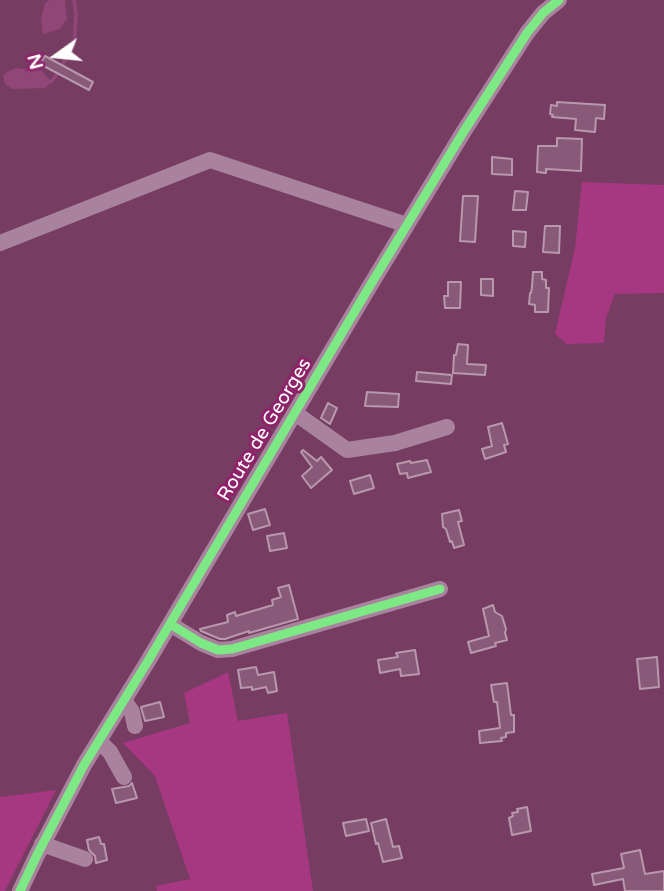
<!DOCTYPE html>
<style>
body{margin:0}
#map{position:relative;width:664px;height:891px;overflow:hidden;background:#763c62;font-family:"Varela Round",sans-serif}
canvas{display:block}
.north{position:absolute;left:21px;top:21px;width:70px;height:70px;-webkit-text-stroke:5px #8f236a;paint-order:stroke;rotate:255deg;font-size:19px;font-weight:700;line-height:28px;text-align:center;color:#fff}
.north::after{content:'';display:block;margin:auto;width:24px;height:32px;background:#fff;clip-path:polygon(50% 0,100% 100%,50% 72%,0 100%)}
</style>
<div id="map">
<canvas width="664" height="891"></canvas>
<div class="north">N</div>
</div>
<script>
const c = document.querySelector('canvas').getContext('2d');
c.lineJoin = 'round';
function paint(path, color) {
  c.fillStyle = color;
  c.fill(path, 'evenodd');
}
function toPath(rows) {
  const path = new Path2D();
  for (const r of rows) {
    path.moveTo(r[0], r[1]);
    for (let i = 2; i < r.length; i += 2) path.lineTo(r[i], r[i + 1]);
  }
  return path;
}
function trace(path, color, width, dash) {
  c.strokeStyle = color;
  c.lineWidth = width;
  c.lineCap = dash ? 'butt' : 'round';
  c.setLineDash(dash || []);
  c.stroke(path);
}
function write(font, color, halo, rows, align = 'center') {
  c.font = font + ' "Varela Round",sans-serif';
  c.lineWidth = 6;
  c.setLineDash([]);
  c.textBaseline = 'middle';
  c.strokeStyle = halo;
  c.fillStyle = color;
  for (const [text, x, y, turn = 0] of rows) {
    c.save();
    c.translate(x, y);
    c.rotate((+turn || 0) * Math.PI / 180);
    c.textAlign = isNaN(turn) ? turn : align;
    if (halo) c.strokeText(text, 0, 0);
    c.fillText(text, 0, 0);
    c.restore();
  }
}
const green = toPath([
 [582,182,664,185,664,293,615,294,606,318,604,343,567,344,555,334,575,248],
 [228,672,238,721,287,713,313,891,157,891,156,886,190,879,155,776,123,743,190,723,184,693],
 [56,790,5,891,0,891,0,797]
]);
const water = toPath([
 [49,0,65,0,67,19,60,29,43,34,41,19,45,3],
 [16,68,42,71,51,82,45,88,12,89,5,84,3,76,7,72]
]);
const stream = toPath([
 [62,65,74,46,76,15,74,0],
 [47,82,51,82,58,73]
]);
const building = toPath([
 [45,56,93,82,89,90,40,64,45,56],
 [557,102,605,105,604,119,596,118,595,132,575,130,576,119,552,117,553,115,550,114,551,105,557,106,557,102],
 [557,138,582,139,581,171,546,169,546,173,537,172,538,146,557,146,557,138],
 [492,157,512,159,512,175,492,174,492,157],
 [515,191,528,192,526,210,513,210,515,191],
 [463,196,478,196,475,242,460,241,463,196],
 [545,226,560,226,559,253,543,252,545,226],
 [513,231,526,232,525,247,513,246,513,231],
 [533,272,542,272,542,279,546,280,546,288,549,288,548,312,535,312,535,305,529,304,530,293,531,293,532,287,533,272],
 [481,279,493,279,493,296,481,295,481,279],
 [448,282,461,282,460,308,445,308,444,296,448,296,448,282],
 [458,344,468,345,467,364,486,365,485,375,453,373,454,355,456,355,458,344],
 [417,372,452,375,451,384,416,381,417,372],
 [367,392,399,394,398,407,365,406,367,392],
 [328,403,337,408,330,424,321,418,328,403],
 [502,423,508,444,504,445,506,452,485,459,482,449,492,446,488,427,502,423],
 [303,450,317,461,321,457,332,470,311,488,302,476,312,467,301,452,303,450],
 [427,460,431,472,408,478,407,473,400,474,397,464,410,461,411,463,427,460],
 [370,475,374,488,354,494,350,481,370,475],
 [265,509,270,525,253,530,248,514,265,509],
 [459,510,462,521,458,522,464,545,454,548,452,541,450,542,446,529,443,527,442,514,459,510],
 [284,533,287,548,270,551,267,536,284,533],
 [289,585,298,619,249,633,249,631,225,639,220,639,201,631,200,629,228,622,227,615,235,612,236,616,273,605,272,600,281,597,278,588,289,585],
 [493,605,495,612,502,616,506,629,505,633,507,640,495,643,496,646,471,653,468,642,489,636,483,609,493,605],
 [415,650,419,674,401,676,400,669,380,673,378,660,398,657,396,653,415,650],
 [657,657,659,687,640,689,637,659,657,657],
 [256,667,258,675,274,672,277,691,268,693,266,687,252,690,252,687,241,688,238,670,256,667],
 [507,683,511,715,514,715,514,732,506,733,506,737,501,738,502,741,480,743,479,731,500,728,497,702,494,702,491,685,507,683],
 [160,702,164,717,145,721,141,707,160,702],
 [132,783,137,798,116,803,112,789,129,786,132,783],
 [527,807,531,831,512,835,509,818,513,816,512,813,518,812,517,809,527,807],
 [366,819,369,831,346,836,343,823,366,819],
 [386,819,393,847,399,846,402,858,383,862,378,843,376,844,371,823,386,819],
 [99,837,101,844,104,844,107,860,96,863,95,856,89,850,87,840,99,837],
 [640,850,645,874,664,871,664,891,625,891,623,879,594,885,592,874,624,868,621,854,640,850]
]);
const minor = toPath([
 [0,243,210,160,407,225],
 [295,413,347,450,395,443,447,427],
 [170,624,201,643,218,650,232,649,440,589],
 [124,700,132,712,135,726],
 [99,741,110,752,124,777],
 [42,844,85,859],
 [20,891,37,855,84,765,148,661,368,289,464,131,527,33,543,13,559,0]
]);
const cycleway = toPath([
 [170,624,201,643,218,650,232,649,440,589],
 [20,891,37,855,84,765,148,661,368,289,464,131,527,33,543,13,559,0]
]);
const streetNames = [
 ["Route de Georges",265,430,-59]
];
paint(green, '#a53881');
paint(water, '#904677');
trace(stream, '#904677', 3.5);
paint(building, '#885978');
trace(building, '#b898ad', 2);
trace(minor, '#a9839e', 16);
trace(cycleway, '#7ce984', 9);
write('19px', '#fff', '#8f236a', streetNames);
</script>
